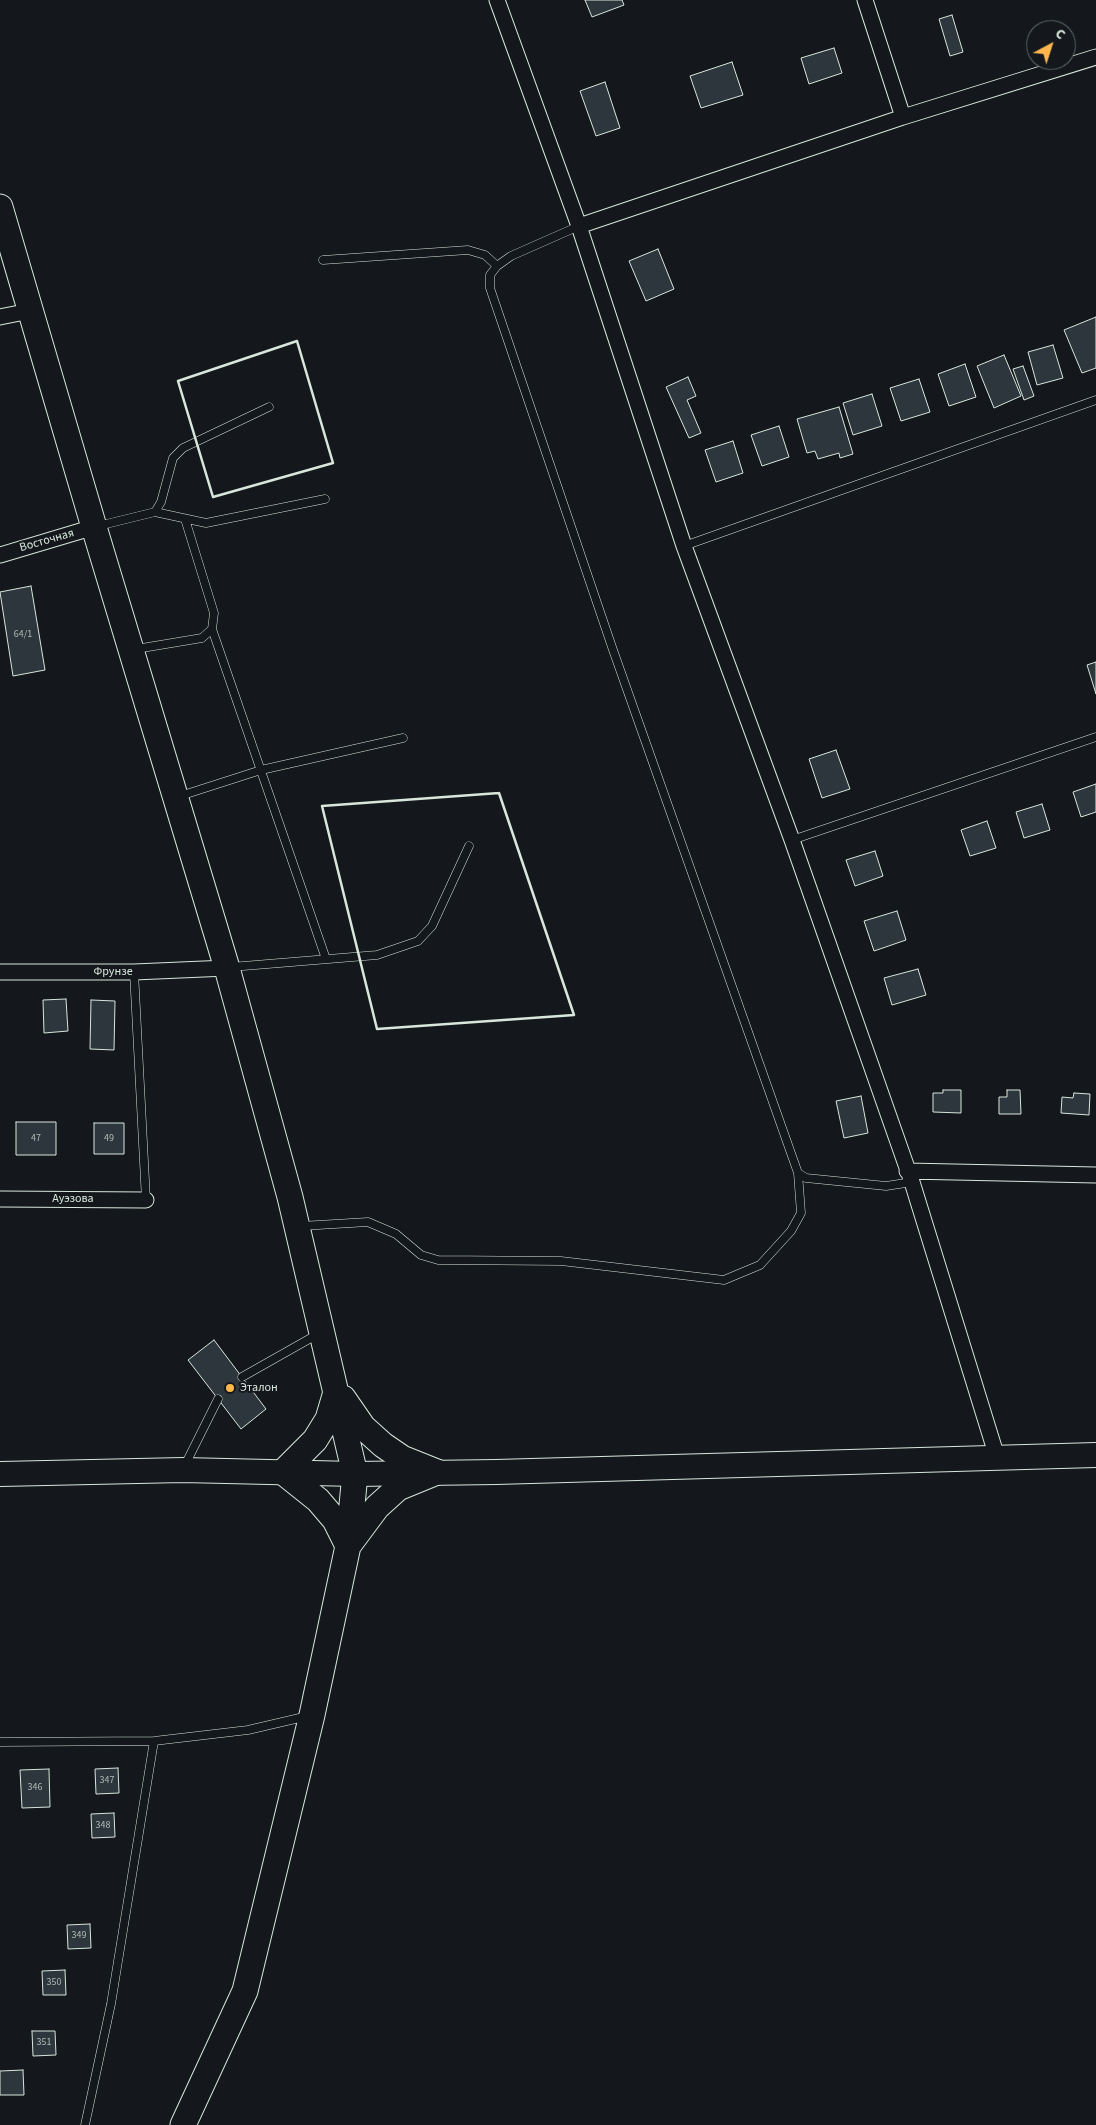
<!DOCTYPE html>
<meta charset="utf-8">
<style>
body{margin:0}
#map{position:relative;width:1096px;height:2125px;overflow:hidden;background:#14181c;font-family:"Source Sans 3",sans-serif}
canvas{display:block}
.north{position:absolute;left:1026px;top:20px;width:50px;height:50px;box-sizing:border-box;background:#14181c;border:1px solid #626a69;border-radius:50%;rotate:40deg;font-size:14px;font-weight:700;line-height:20px;text-align:center;color:#d8e6dc}
.north::after{content:'';display:block;margin:auto;width:18px;height:22px;background:#ffb74d;clip-path:polygon(50% 0,100% 100%,50% 72%,0 100%)}
</style>
<div id="map">
<canvas width="1096" height="2125"></canvas>
<div class="north">С</div>
</div>
<script>
const c = document.querySelector('canvas').getContext('2d');
c.lineJoin = 'round';
function paint(path, color) {
  c.fillStyle = color;
  c.fill(path, 'evenodd');
}
function toPath(rows) {
  const path = new Path2D();
  for (const r of rows) {
    path.moveTo(r[0], r[1]);
    for (let i = 2; i < r.length; i += 2) path.lineTo(r[i], r[i + 1]);
  }
  return path;
}
function trace(path, color, width, dash) {
  c.strokeStyle = color;
  c.lineWidth = width;
  c.lineCap = dash ? 'butt' : 'round';
  c.setLineDash(dash || []);
  c.stroke(path);
}
function write(font, color, halo, rows, align = 'center') {
  c.font = font + ' "Source Sans 3",sans-serif';
  c.lineWidth = 4;
  c.setLineDash([]);
  c.textBaseline = 'middle';
  c.strokeStyle = halo;
  c.fillStyle = color;
  for (const [text, x, y, turn = 0] of rows) {
    c.save();
    c.translate(x, y);
    c.rotate((+turn || 0) * Math.PI / 180);
    c.textAlign = isNaN(turn) ? turn : align;
    if (halo) c.strokeText(text, 0, 0);
    c.fillText(text, 0, 0);
    c.restore();
  }
}
const building = toPath([
 [585,0,622,0,624,5,592,17,585,0],
 [952,15,963,52,950,56,939,19,952,15],
 [834,48,842,73,809,84,801,58,834,48],
 [732,62,743,95,701,108,690,76,732,62],
 [605,82,620,128,596,136,580,91,605,82],
 [658,249,674,289,646,301,629,261,658,249],
 [1096,317,1096,368,1082,373,1064,330,1096,317],
 [1053,345,1063,378,1037,385,1028,352,1053,345],
 [1004,355,1021,396,994,408,977,366,1004,355],
 [965,364,976,397,949,406,938,374,965,364],
 [1023,366,1034,396,1024,400,1013,369,1023,366],
 [688,377,696,396,687,400,701,433,689,438,666,387,688,377],
 [919,379,930,412,901,421,890,388,919,379],
 [872,394,882,426,853,435,843,403,872,394],
 [839,407,853,454,840,458,839,453,818,459,815,451,807,453,797,419,839,407],
 [779,426,789,457,762,466,751,435,779,426],
 [733,441,743,473,716,482,705,450,733,441],
 [31,586,45,670,13,676,0,592,31,586],
 [1096,662,1096,694,1087,665,1096,662],
 [836,750,850,789,822,798,809,759,836,750],
 [1096,784,1096,812,1081,817,1073,792,1096,784],
 [1042,804,1050,830,1024,838,1016,812,1042,804],
 [987,821,996,848,970,856,961,830,987,821],
 [875,851,883,876,855,886,846,860,875,851],
 [897,911,906,940,874,951,864,921,897,911],
 [918,969,926,995,892,1005,884,978,918,969],
 [66,999,68,1031,44,1033,43,1000,66,999],
 [91,1000,115,1001,114,1050,90,1049,91,1000],
 [943,1090,961,1090,961,1113,933,1112,933,1093,943,1093,943,1090],
 [1007,1090,1020,1090,1021,1114,999,1114,999,1097,1007,1097,1007,1090],
 [1074,1093,1090,1094,1089,1115,1061,1113,1062,1097,1073,1098,1074,1093],
 [861,1096,868,1133,844,1138,836,1101,861,1096],
 [16,1122,56,1122,56,1155,16,1155,16,1122],
 [94,1123,124,1123,124,1154,94,1154,94,1123],
 [214,1340,266,1409,241,1429,188,1360,214,1340],
 [118,1768,119,1793,96,1794,95,1769,118,1768],
 [49,1769,50,1807,22,1808,20,1770,49,1769],
 [114,1813,115,1837,92,1838,91,1814,114,1813],
 [90,1924,91,1948,68,1949,67,1925,90,1924],
 [65,1970,66,1995,43,1995,42,1971,65,1970],
 [32,2031,55,2031,56,2055,33,2056,32,2031],
 [23,2070,24,2095,0,2095,0,2071,23,2070]
]);
const service = toPath([
 [579,226,511,256,497,266,490,275,490,288,612,647,798,1173,806,1178,886,1186,912,1182],
 [323,260,468,250,485,255,497,266],
 [155,512,161,502,173,458,183,448,269,407],
 [98,526,155,512,206,523,325,499],
 [684,546,1096,400],
 [212,629,326,959],
 [136,649,202,638,212,629,214,613,185,519],
 [180,796,261,770,403,738],
 [792,840,1096,737],
 [231,967,377,955,418,941,432,926,469,846],
 [134,972,146,1200],
 [301,1226,368,1222,396,1234,421,1255,438,1260,561,1261,724,1280,760,1265,791,1231,801,1213,798,1173],
 [242,1377,318,1334],
 [184,1467,218,1399],
 [0,1742,154,1741,248,1730,308,1716],
 [85,2125,111,2004,154,1741]
]);
const minor = toPath([
 [497,0,579,226,684,546,792,840,912,1182,997,1457],
 [865,0,903,117],
 [579,226,903,117,1096,57],
 [0,317,30,311],
 [0,555,94,527],
 [0,972,134,972,227,968],
 [907,1171,1096,1175],
 [0,1199,146,1200]
]);
const primary = toPath([
 [0,1474,183,1470,355,1474,496,1472,1096,1455]
]);
const trunk = toPath([
 [0,207,94,527,227,968,290,1197,355,1474,348,1546,312,1715,245,1991,183,2125],
 [336,1392,328,1419,315,1440,283,1472,318,1500,335,1520,348,1546,377,1507,398,1488,437,1472],
 [343,1398,363,1427,383,1445,402,1458,437,1472]
]);
const wall = toPath([
 [297,341,333,463,213,497,178,381,297,341],
 [499,793,574,1015,377,1029,322,806,499,793]
]);
const markers = [
 [230,1388,5,"#ffb74d"]
];
const numberNames = [
 ["64/1",23,635],
 ["47",36,1139],
 ["49",109,1139],
 ["347",107,1781],
 ["346",35,1788],
 ["348",103,1826],
 ["349",79,1936],
 ["350",54,1983],
 ["351",44,2043]
];
const streetNames = [
 ["Восточная",47,541,-16],
 ["Фрунзе",113,972],
 ["Ауэзова",73,1199]
];
const poiNames = [
 ["Эталон",240,1388]
];
paint(building, '#2c363c');
trace(building, '#d8e6dc', 1);
trace(service, '#d8e6dc', 9);
trace(minor, '#d8e6dc', 17);
trace(primary, '#d8e6dc', 26);
trace(trunk, '#d8e6dc', 27);
trace(service, '#14181c', 8);
trace(minor, '#14181c', 15);
trace(primary, '#14181c', 24);
trace(trunk, '#14181c', 25);
trace(wall, '#d8e6dc', 2.5);
for (const [x, y, r, color] of markers) {
  const dot = new Path2D();
  dot.arc(x, y, r, 0, 2 * Math.PI);
  c.fillStyle = color;
  c.fill(dot);
  trace(dot, '#14181c', 2);
}
write('10px', '#adbab4', null, numberNames);
write('12px', '#d8e6dc', '#14181c', streetNames);
write('12px', '#d8e6dc', '#14181c', poiNames, 'left');
</script>
